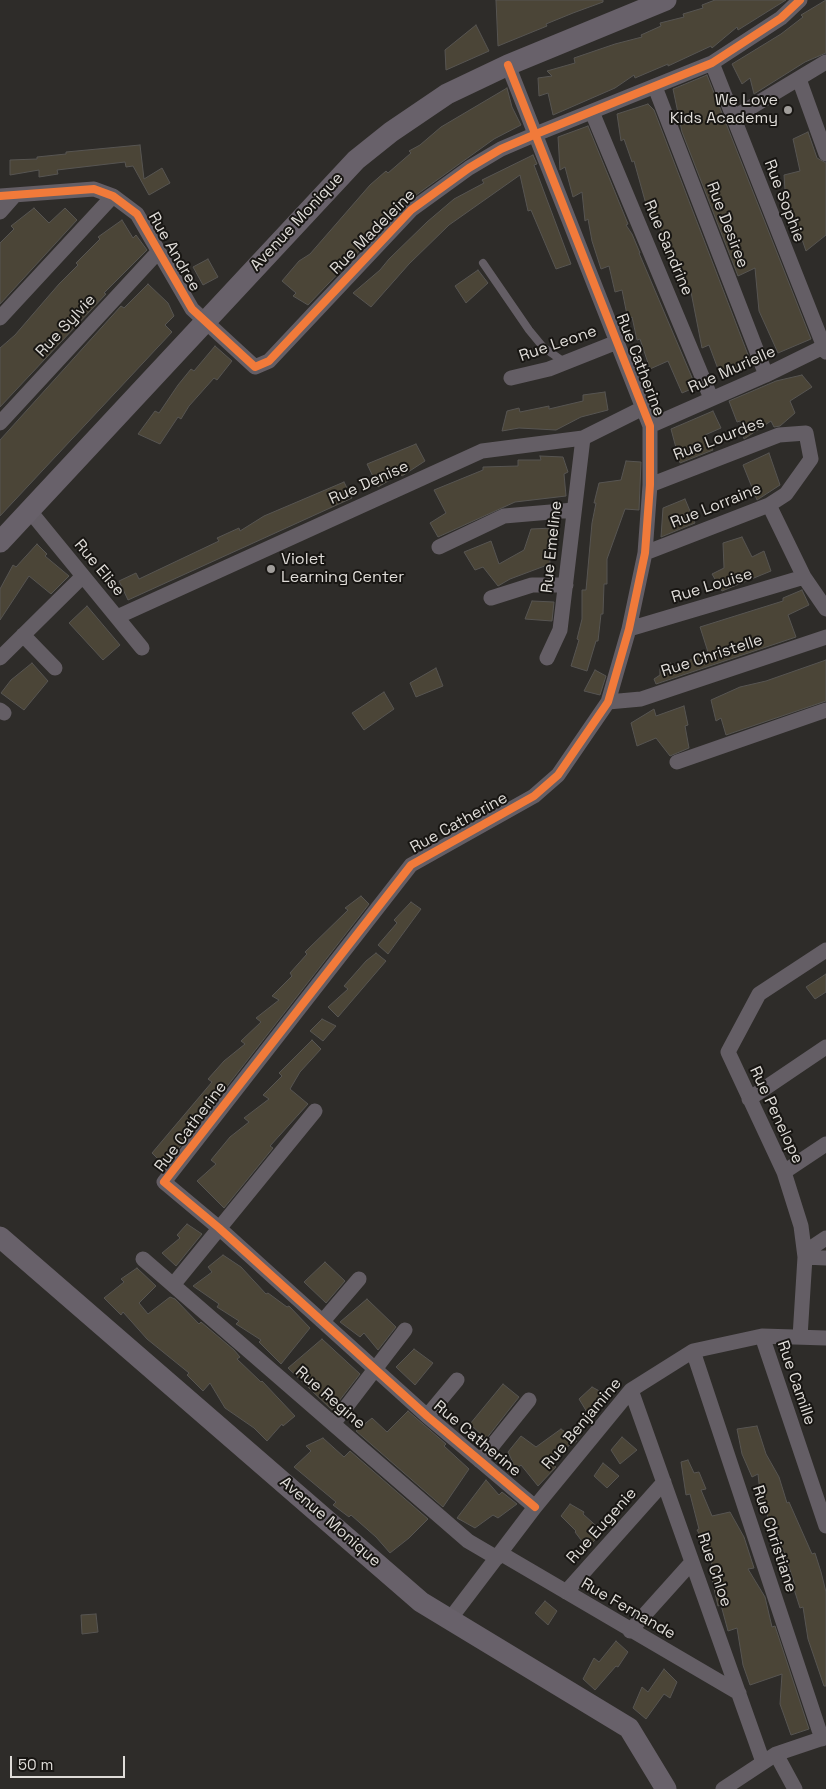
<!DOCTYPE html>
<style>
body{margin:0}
#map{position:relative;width:826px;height:1789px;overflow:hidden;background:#2e2c29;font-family:"Space Grotesk",sans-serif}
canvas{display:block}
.scale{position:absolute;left:10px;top:1756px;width:115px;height:22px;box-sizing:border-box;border:2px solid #dfdcd8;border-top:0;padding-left:6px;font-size:15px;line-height:18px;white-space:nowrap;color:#dfdcd8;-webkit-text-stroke:4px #181613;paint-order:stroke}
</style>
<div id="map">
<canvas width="826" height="1789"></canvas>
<div class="scale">50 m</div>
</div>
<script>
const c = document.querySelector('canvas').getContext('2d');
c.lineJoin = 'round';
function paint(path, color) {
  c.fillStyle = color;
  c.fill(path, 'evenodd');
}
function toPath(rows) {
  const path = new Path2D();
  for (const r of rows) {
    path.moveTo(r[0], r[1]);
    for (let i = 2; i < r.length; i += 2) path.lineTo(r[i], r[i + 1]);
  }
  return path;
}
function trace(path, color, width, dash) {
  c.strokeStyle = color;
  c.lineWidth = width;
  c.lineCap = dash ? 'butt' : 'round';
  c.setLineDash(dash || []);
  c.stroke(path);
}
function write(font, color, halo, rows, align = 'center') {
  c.font = font + ' "Space Grotesk",sans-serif';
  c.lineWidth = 4;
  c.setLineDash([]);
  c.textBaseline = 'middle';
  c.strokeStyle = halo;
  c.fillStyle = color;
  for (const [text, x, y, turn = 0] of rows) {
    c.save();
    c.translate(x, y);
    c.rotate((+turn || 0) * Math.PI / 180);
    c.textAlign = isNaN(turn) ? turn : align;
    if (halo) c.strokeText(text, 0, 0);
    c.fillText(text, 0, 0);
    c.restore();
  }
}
const building = toPath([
 [496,0,603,0,603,2,573,13,546,24,547,26,498,46,496,0],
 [715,0,786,0,738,30,737,27,712,48,711,46,668,66,668,64,635,78,634,75,615,88,553,115,548,93,539,96,538,78,552,76,547,71,575,63,574,58,615,44,642,37,641,35,661,26,660,23,684,17,683,14,703,8,702,5,715,0],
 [826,0,826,53,805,62,754,94,750,78,742,84,732,64,781,34,803,17,801,15,826,0],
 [476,25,489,51,446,70,445,50,476,25],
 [707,75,811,339,778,353,759,311,755,268,738,276,682,132,673,89,707,75],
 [507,88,512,107,521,125,494,139,405,203,308,305,293,296,296,293,282,281,299,261,310,254,370,185,386,171,388,173,411,153,409,151,420,145,441,127,507,88],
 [648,104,654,110,750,360,721,377,709,345,702,348,691,292,684,296,677,267,673,269,664,243,658,218,653,220,652,213,649,215,634,161,632,162,624,139,621,141,617,114,648,104],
 [588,126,628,224,626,225,632,234,640,253,639,253,696,387,682,393,668,361,650,369,640,339,637,340,632,317,628,320,622,290,615,292,609,266,601,269,592,241,588,219,585,221,582,192,573,197,565,167,560,170,558,137,588,126],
 [808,132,817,158,826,163,826,235,806,251,785,190,784,175,800,171,793,139,808,132],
 [140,145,144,179,162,168,170,183,149,195,133,166,126,167,125,162,57,170,58,174,39,177,39,170,10,175,10,160,37,159,37,157,66,154,66,152,140,145],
 [533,155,537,164,534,165,571,264,556,269,531,210,528,211,520,175,449,225,409,264,371,307,353,293,380,270,389,259,427,222,454,199,484,183,482,180,533,155],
 [34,208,49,223,65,208,77,220,0,304,0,243,14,229,11,226,34,208],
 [122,220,133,238,136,235,147,250,104,293,106,294,0,407,0,348,15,335,59,284,78,265,76,263,100,239,98,237,122,220],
 [208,259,218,277,203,285,193,267,208,259],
 [478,270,488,283,466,303,455,286,478,270],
 [148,284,168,303,174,316,165,325,172,332,0,516,0,440,121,306,124,308,148,284],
 [215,346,232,361,217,380,214,378,189,406,181,419,178,417,160,444,138,434,155,411,159,413,178,385,191,369,194,371,215,346],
 [802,375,812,387,790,401,795,413,780,426,774,427,771,421,744,439,740,421,737,422,729,401,776,381,802,375],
 [605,392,608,410,581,417,556,430,519,428,502,431,507,411,519,408,520,412,549,406,549,409,583,401,583,395,605,392],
 [713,411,721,428,705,435,713,450,680,463,671,429,713,411],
 [416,444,425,461,402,476,400,474,378,487,367,464,416,444],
 [769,453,780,485,757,500,743,465,769,453],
 [540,456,563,457,568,472,564,474,566,496,515,502,438,537,430,523,446,513,434,490,483,470,483,467,518,466,518,460,541,460,540,456],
 [626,461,641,462,639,510,625,509,607,559,607,584,604,584,603,614,601,614,598,641,596,641,587,671,571,666,579,640,577,639,582,619,582,590,586,590,592,523,596,503,594,503,599,483,621,480,626,461],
 [344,482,352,498,128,600,119,581,136,573,139,579,219,541,217,538,239,528,240,531,264,516,344,482],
 [685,499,695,523,661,537,663,508,685,499],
 [554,528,554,546,549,546,550,564,510,579,498,586,483,567,475,570,464,552,491,541,499,564,524,550,531,529,554,528],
 [742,537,752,557,764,551,771,571,722,591,712,574,724,568,723,543,742,537],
 [37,544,47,554,45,556,69,576,51,594,29,576,0,620,0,589,13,565,16,567,37,544],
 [802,590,809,605,788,615,796,637,656,684,654,679,660,675,660,666,671,663,672,668,708,652,700,627,783,601,783,598,802,590],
 [532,601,554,602,552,621,525,619,532,601],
 [87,606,120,645,103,660,69,623,87,606],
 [826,660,826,701,726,735,721,718,716,721,711,700,740,687,766,681,826,660],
 [32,663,48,681,24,710,1,693,11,680,32,663],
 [436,668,443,686,416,697,410,683,436,668],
 [595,670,606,676,600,695,584,691,595,670],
 [384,692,394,709,364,730,352,713,384,692],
 [684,706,688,725,685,726,689,748,670,756,656,738,637,746,631,723,654,709,656,716,684,706],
 [361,896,369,904,165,1166,152,1153,212,1082,208,1079,224,1061,245,1044,241,1041,261,1022,256,1018,279,1000,272,996,292,976,290,973,307,954,305,952,348,910,345,908,361,896],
 [411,902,421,909,388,954,378,945,397,923,394,920,411,902],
 [376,953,386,961,338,1017,328,1007,348,989,344,986,366,961,376,953],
 [826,974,826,992,815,999,806,987,826,974],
 [322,1019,336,1026,323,1041,310,1031,322,1019],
 [312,1040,321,1049,300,1072,290,1089,308,1104,270,1146,273,1148,224,1208,197,1181,216,1164,211,1160,230,1137,249,1122,244,1118,269,1099,263,1095,282,1076,279,1073,312,1040],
 [187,1224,202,1234,176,1266,162,1253,180,1238,177,1235,187,1224],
 [223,1255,241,1267,266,1294,268,1293,287,1307,289,1306,310,1328,281,1364,259,1342,261,1340,236,1324,239,1321,217,1307,219,1304,193,1286,212,1272,208,1267,223,1255],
 [325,1262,345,1281,326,1303,304,1282,325,1262],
 [137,1268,156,1286,139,1303,148,1314,170,1297,175,1299,199,1324,201,1322,234,1350,240,1357,237,1359,261,1382,262,1381,295,1416,283,1426,282,1424,267,1441,254,1428,225,1408,210,1383,203,1391,187,1375,189,1373,147,1339,123,1312,121,1315,104,1298,124,1282,121,1279,137,1268],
 [367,1299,396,1327,378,1350,364,1333,360,1337,340,1322,367,1299],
 [322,1339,360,1374,332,1410,288,1368,322,1339],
 [414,1349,433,1363,415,1385,396,1367,414,1349],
 [503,1384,519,1397,486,1439,470,1424,503,1384],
 [592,1387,607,1395,590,1417,579,1399,592,1387],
 [408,1411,446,1444,444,1446,469,1469,443,1507,356,1431,372,1418,387,1432,408,1411],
 [757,1426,766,1454,779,1477,787,1503,789,1502,812,1554,815,1553,821,1572,826,1592,826,1686,824,1686,808,1639,803,1607,800,1608,793,1586,795,1585,775,1525,770,1526,764,1502,761,1503,758,1474,752,1477,742,1454,737,1429,757,1426],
 [561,1429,577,1441,545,1460,556,1467,538,1486,521,1465,516,1469,508,1452,521,1436,536,1447,561,1429],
 [622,1437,637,1450,620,1464,611,1450,622,1437],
 [323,1438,344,1457,350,1451,428,1519,409,1538,390,1553,376,1537,351,1515,349,1517,333,1505,336,1502,294,1467,311,1451,306,1446,323,1438],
 [688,1460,694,1473,699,1472,706,1489,701,1490,712,1516,730,1512,744,1537,754,1568,748,1569,765,1597,772,1627,775,1626,809,1729,791,1735,780,1704,782,1674,750,1685,743,1665,737,1628,728,1631,721,1605,718,1606,711,1575,712,1557,697,1530,699,1529,690,1494,686,1495,681,1462,688,1460],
 [603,1463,619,1476,607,1488,594,1476,603,1463],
 [486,1480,499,1495,502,1492,517,1504,498,1518,493,1515,475,1528,457,1518,486,1480],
 [570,1504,584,1512,583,1514,603,1532,587,1548,575,1532,576,1531,561,1516,570,1504],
 [545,1601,557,1611,548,1625,535,1613,545,1601],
 [96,1614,98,1632,82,1634,81,1615,96,1614],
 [616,1641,628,1652,618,1667,616,1666,595,1690,583,1679,594,1658,599,1662,616,1641],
 [664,1669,677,1682,670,1698,664,1694,646,1719,633,1708,642,1687,648,1692,664,1669]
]);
const lane = toPath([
 [483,263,529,330,543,347,564,362]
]);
const street = toPath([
 [712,63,826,352],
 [508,65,650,426,650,485,645,553,629,629,608,702,558,775,534,796,411,865,164,1182,219,1228,427,1416,535,1507],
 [799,79,826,154],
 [655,87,766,375],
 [592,112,711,398],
 [733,118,826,62],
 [0,196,94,189,113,196,137,214,192,309,255,367,269,361,411,210,469,168,501,149,536,134,712,63,781,18,800,0],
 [0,212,15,195],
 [0,318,113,196],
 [511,378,549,369,617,342],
 [0,423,158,252],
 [650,426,766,375,823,347,826,342],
 [769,505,804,577,826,609],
 [29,510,142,648],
 [439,547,504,516,574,510],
 [645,553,769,505,786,494,811,459,806,433,779,435,650,485],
 [491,598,532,585,566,585],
 [117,617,482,451,583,438,643,408],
 [629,629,804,577],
 [23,635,55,668],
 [0,658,83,576],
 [547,658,560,630,583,438],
 [608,702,641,699,826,637],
 [0,710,4,713],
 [677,762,826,710],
 [749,1099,826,1047],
 [784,1172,826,1144],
 [805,1252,826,1238],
 [805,1257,826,1258],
 [143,1259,468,1541,497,1558],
 [173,1285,315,1111],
 [323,1321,359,1279],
 [762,1336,826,1526],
 [800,1337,805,1257,801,1226,784,1172,728,1052,759,994,826,950],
 [693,1351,822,1739],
 [631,1390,763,1762],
 [427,1416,457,1380],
 [333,1424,405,1330],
 [480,1461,529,1400],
 [500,1553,739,1693],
 [566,1592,664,1482],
 [450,1619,535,1507,631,1390,693,1351,762,1336,826,1338],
 [630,1631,692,1562],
 [776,1754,795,1789],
 [723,1789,776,1754,826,1737]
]);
const secondary = toPath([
 [0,542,356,160,391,132,447,94,508,65,666,0],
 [0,1237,421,1602,629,1728,666,1789]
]);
const cycleway = toPath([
 [508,65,650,426,650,485,645,553,629,629,608,702,558,775,534,796,411,865,164,1182,219,1228,427,1416,535,1507],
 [0,196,94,189,113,196,137,214,192,309,255,367,269,361,411,210,469,168,501,149,536,134,712,63,781,18,800,0]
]);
const markers = [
 [788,110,5,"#a19e9b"],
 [271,569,5,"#a19e9b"]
];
const poiNames = [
 ["We Love",778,101],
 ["Kids Academy",778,119],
 ["Violet",281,560,"left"],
 ["Learning Center",281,578,"left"]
];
const streetNames = [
 ["Rue Sophie",784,201,69],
 ["Avenue Monique",297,222,-47],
 ["Rue Desiree",727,225,69],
 ["Rue Madeleine",373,232,-45],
 ["Rue Sandrine",668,248,67],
 ["Rue Andree",174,252,60],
 ["Rue Sylvie",66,326,-47],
 ["Rue Leone",558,344,-19],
 ["Rue Catherine",640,365,69],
 ["Rue Murielle",732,370,-24],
 ["Rue Lourdes",719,439,-21],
 ["Rue Denise",369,483,-24],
 ["Rue Lorraine",716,506,-22],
 ["Rue Emeline",552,547,-84],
 ["Rue Elise",99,568,50],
 ["Rue Louise",712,586,-17],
 ["Rue Christelle",712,656,-18],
 ["Rue Catherine",459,823,-29],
 ["Rue Penelope",776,1115,65],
 ["Rue Catherine",191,1127,-53],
 ["Rue Camille",796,1383,71],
 ["Rue Regine",330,1398,41],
 ["Rue Benjamine",582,1424,-50],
 ["Rue Catherine",477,1439,40],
 ["Avenue Monique",330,1522,41],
 ["Rue Eugenie",602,1526,-48],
 ["Rue Christiane",774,1539,72],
 ["Rue Chloe",714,1570,71],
 ["Rue Fernande",628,1609,30]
];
paint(building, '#4b4537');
trace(building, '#575552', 1);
trace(lane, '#645e65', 8);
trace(street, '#645e65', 15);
trace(secondary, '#68616a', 21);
trace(cycleway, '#f17a3a', 8);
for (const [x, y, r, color] of markers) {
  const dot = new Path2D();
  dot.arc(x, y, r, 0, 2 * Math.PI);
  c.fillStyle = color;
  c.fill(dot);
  trace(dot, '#181613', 2);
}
write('16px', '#dfdcd8', '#181613', poiNames, 'right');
write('16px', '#dfdcd8', '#181613', streetNames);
</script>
